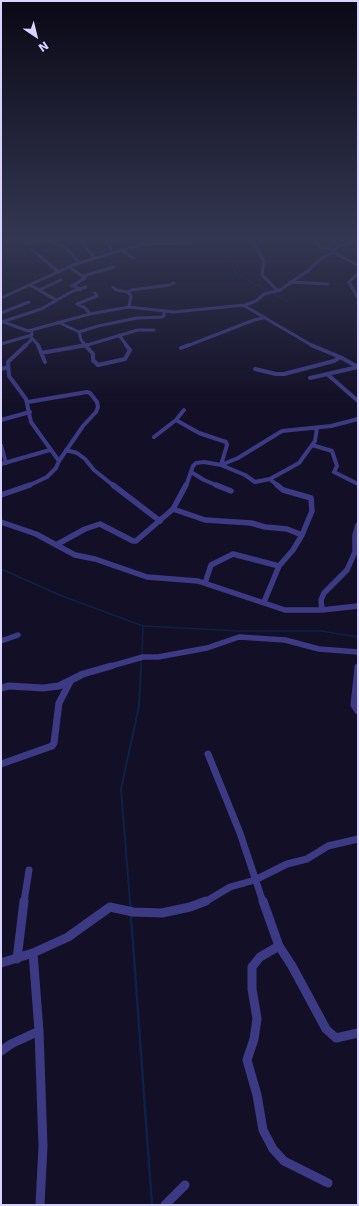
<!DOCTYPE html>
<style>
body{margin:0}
#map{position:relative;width:359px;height:1206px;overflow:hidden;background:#130f26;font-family:"DejaVu Sans",sans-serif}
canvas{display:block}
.frame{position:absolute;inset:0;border:2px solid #d9d4ff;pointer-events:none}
.north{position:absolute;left:16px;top:16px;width:40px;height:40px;-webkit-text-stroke:3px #130f26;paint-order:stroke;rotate:145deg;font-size:11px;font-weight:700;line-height:16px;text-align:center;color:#d9d4ff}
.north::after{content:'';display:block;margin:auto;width:14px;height:18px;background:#d9d4ff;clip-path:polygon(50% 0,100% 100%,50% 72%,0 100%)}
</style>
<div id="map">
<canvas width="359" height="1206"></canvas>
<div class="frame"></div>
<div class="north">N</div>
</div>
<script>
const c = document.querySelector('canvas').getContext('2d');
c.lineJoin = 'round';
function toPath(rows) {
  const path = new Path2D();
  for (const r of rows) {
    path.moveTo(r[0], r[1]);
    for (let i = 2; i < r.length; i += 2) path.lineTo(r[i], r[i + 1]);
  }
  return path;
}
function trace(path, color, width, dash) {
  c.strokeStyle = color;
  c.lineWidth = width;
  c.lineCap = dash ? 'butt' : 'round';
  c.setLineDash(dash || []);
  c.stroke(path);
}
const streamFar3 = toPath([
 [218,238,223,245,236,274,289,302]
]);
const streamFar2 = toPath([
 [1,569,62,596,143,626,239,631,321,631,358,637],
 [142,656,143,626],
 [141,667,141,660]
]);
const streamFar1 = toPath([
 [130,902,121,789,139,706,141,666]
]);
const stream = toPath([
 [130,901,131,908],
 [131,916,152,1205]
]);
const minorFar4 = toPath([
 [45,238,67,249,80,263],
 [254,238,251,239,264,261,262,275,278,291],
 [315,238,320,247,335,249],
 [27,243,56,238],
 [82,243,95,258],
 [32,250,59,272],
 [122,250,133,258],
 [332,252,358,265],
 [113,253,107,242,126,238],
 [69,267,85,278,72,286,75,286,80,290],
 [358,274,349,282,358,298],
 [83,276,114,267],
 [290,282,328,284],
 [30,285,56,300],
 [113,287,116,290,128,292],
 [39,290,61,280],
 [1,298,73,265,129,248,147,244,195,243],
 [243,305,313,346],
 [129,307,131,296,128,292,131,290,170,285,174,283],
 [1,313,29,302],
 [90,314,85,308,77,304,97,296,95,293],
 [1,321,28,331,90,314,129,307,174,312,245,305,256,301,264,294,280,290,309,270,320,259,330,254,339,246,358,240],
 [2,322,41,309,73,291,86,287],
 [58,322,79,332,81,340,86,346],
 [79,332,98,326,137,318,162,317,164,316,164,312],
 [119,335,127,346],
 [32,338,39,346],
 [1,344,32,335],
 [25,346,31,340,32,330],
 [84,346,138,330,154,330],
 [187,346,254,320,263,318]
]);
const minorFar3 = toPath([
 [26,345,8,362,9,376,26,399,31,422,59,461,56,468,47,477,28,486],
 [38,345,45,362],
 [85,345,93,354,93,360,98,365,125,359,130,350,126,345],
 [311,345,340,357,358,367],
 [181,348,189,345],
 [41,353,87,345],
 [1,369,8,367],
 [255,369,276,374,284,374,334,361,340,357],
 [327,374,358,401],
 [310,378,358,367],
 [28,402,87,392,90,393,97,402,98,407,96,412,83,426,59,461],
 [1,420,30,412],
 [176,420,199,433,226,442,227,445,221,465],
 [154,437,176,420,184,410],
 [1,445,6,463],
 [312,445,332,451,337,466,334,472,358,484],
 [66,450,77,453,85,459,94,470,114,486],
 [1,464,50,450],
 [221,465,238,458,282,431,331,426,358,419],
 [191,472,204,480,218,486],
 [270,479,278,486],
 [186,486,193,466,196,463,204,462,221,465,245,475,255,482,270,479,299,463,315,441,317,428]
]);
const minorFar2 = toPath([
 [113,485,160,521],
 [216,485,231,491],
 [1,495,30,485],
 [173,509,205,520,251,523,265,527,287,529,302,535],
 [1,522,36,534,75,555,95,559,147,577,198,581,285,610,322,610,358,606],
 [56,545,85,529,100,524,133,541,136,541,173,509,186,485],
 [205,583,211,565,233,554,279,566],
 [264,602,279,566,293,550,302,535,312,511,311,498,283,490,277,485],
 [322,610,321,600,324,593,347,570,355,552,355,535,358,525],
 [1,641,18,635],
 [108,667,143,657,158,657,207,648,239,637,285,640,319,649,358,652]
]);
const minorFar1 = toPath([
 [358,667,354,705,358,711],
 [1,688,9,686,43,688,59,686,83,674,111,666],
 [208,754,240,833,263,902],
 [1,764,52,746,54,743,59,703,70,682],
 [24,902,29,870],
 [205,902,230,887,255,880,287,864,307,859,328,846,358,839]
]);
const minor = toPath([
 [263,901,279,946],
 [33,953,39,1031,43,1146,40,1205],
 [17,959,24,901],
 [1,963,33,953,68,937,110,907,133,912,162,913,190,907,206,901],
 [1,1051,11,1044,39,1031],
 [328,1183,284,1161,273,1149,263,1130,257,1095,247,1060,254,1039,257,1019,252,989,252,967,260,957,279,946,292,966,326,1029,336,1038,358,1033],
 [165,1205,185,1185]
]);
trace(streamFar3, '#0c2248', 1);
trace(streamFar2, '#0c2248', 1.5);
trace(streamFar1, '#0c2248', 2);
trace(stream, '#0c2248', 2.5);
trace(minorFar4, '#3d3a85', 3);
trace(minorFar3, '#3d3a85', 4);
trace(minorFar2, '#3d3a85', 5.5);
trace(minorFar1, '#3d3a85', 7);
trace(minor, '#3d3a85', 9);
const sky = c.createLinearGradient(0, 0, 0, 406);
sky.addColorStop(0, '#0a0815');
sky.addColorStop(0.59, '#333752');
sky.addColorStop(1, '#33375200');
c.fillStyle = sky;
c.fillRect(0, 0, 359, 406);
</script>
